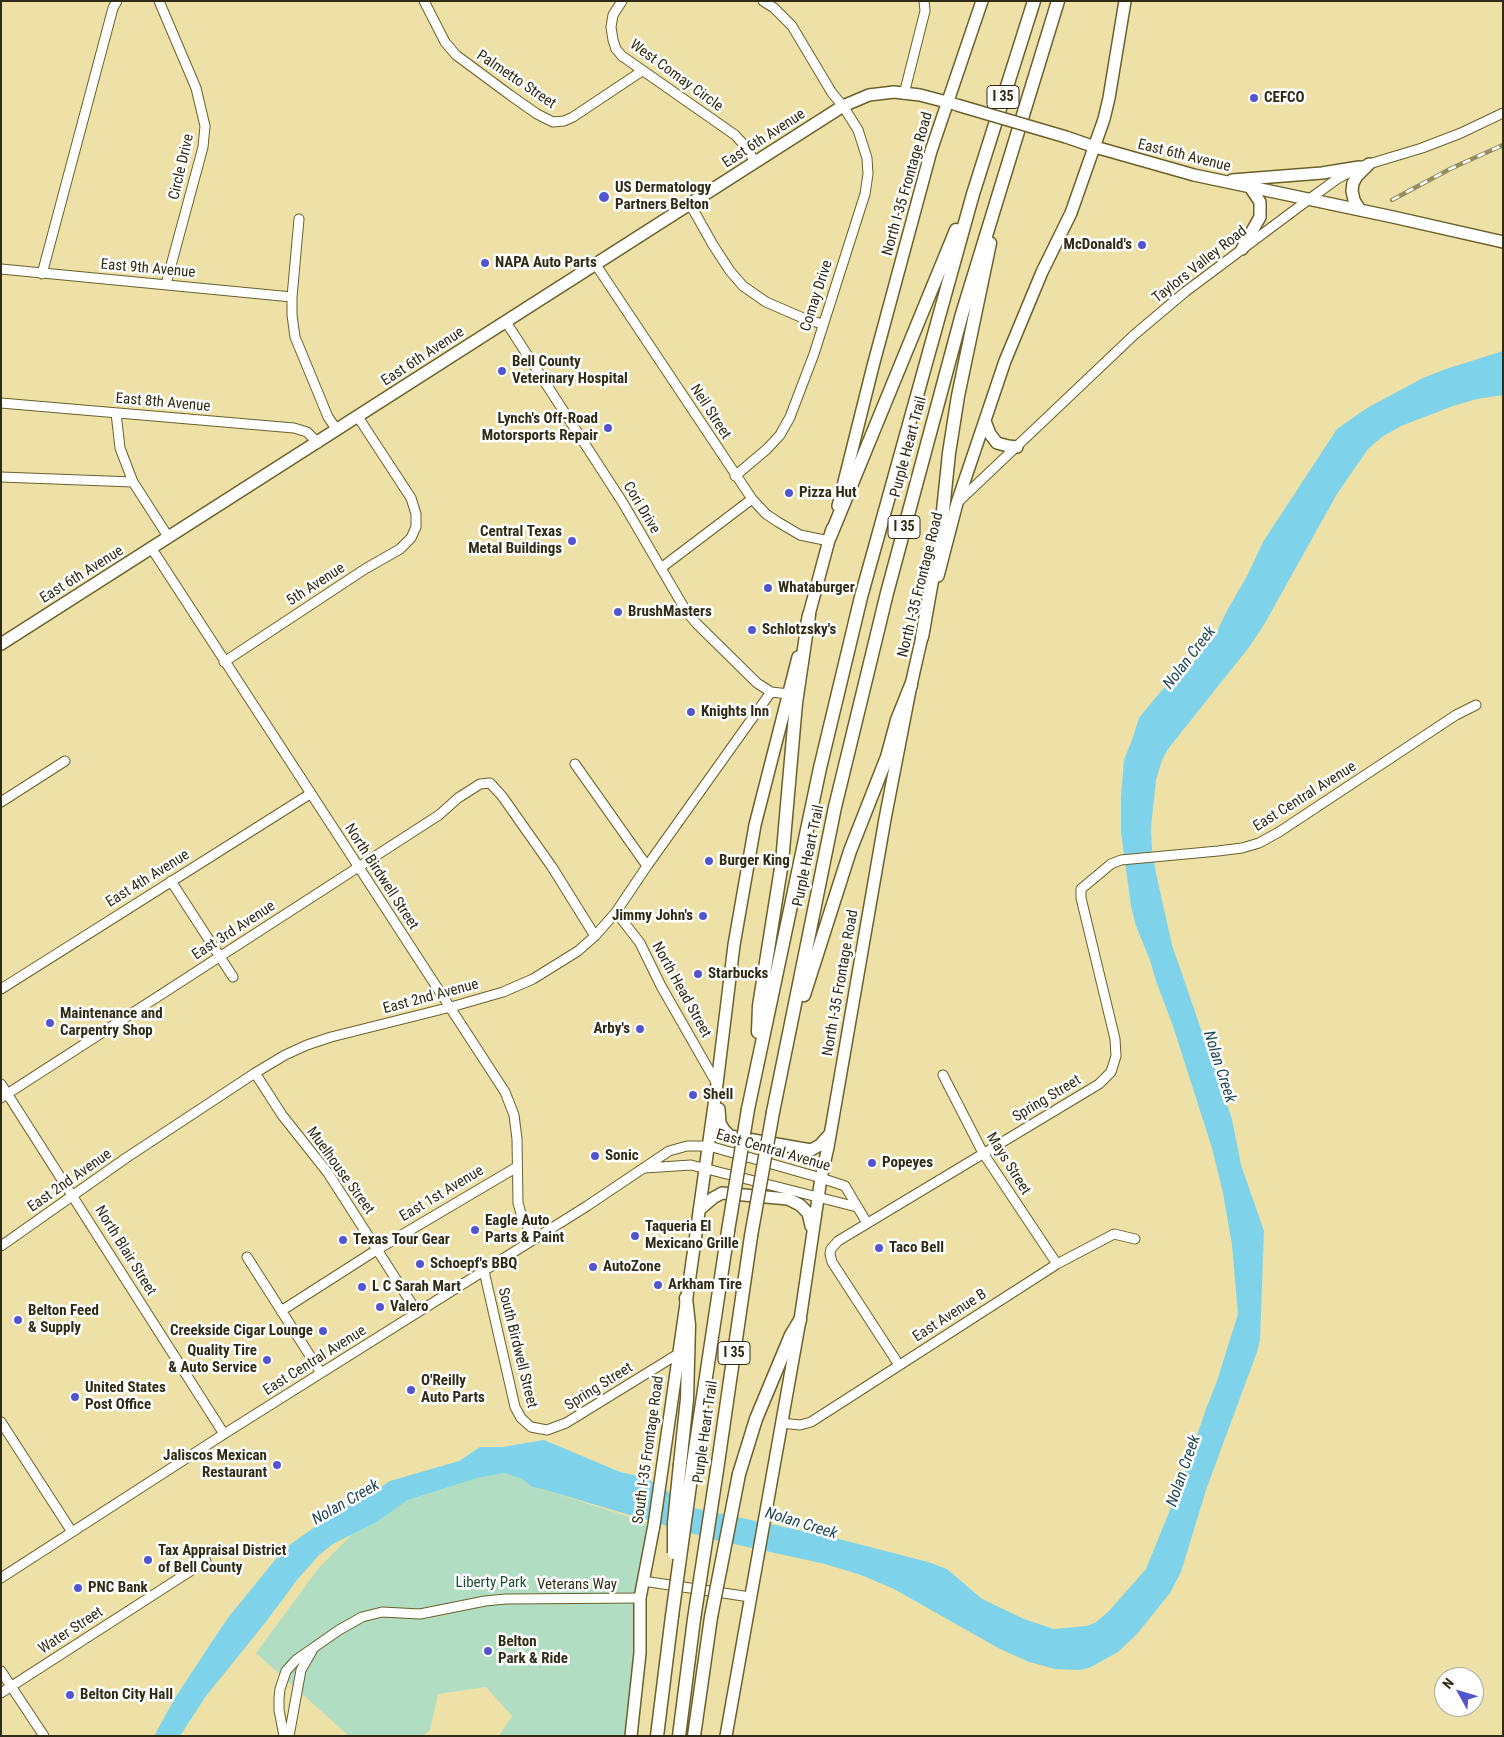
<!DOCTYPE html>
<style>
body{margin:0}
#map{position:relative;width:1504px;height:1737px;overflow:hidden;background:#ede1a8;font-family:"Roboto Condensed",sans-serif}
canvas{display:block}
.frame{position:absolute;inset:0;border:2px solid #302b14;pointer-events:none}
.north{position:absolute;left:1434px;top:1667px;width:50px;height:50px;box-sizing:border-box;background:#fff;border:1px solid #acaaa1;border-radius:50%;rotate:309deg;font-size:14px;font-weight:700;line-height:20px;text-align:center;color:#302b14}
.north::after{content:'';display:block;margin:auto;width:18px;height:22px;background:#5355cc;clip-path:polygon(50% 0,100% 100%,50% 72%,0 100%)}
</style>
<div id="map">
<canvas width="1504" height="1737"></canvas>
<div class="frame"></div>
<div class="north">N</div>
</div>
<script>
const c = document.querySelector('canvas').getContext('2d');
c.lineJoin = 'round';
function paint(path, color) {
  c.fillStyle = color;
  c.fill(path, 'evenodd');
}
function toPath(rows) {
  const path = new Path2D();
  for (const r of rows) {
    path.moveTo(r[0], r[1]);
    for (let i = 2; i < r.length; i += 2) path.lineTo(r[i], r[i + 1]);
  }
  return path;
}
function trace(path, color, width, dash) {
  c.strokeStyle = color;
  c.lineWidth = width;
  c.lineCap = dash ? 'butt' : 'round';
  c.setLineDash(dash || []);
  c.stroke(path);
}
function write(font, color, halo, rows, align = 'center') {
  c.font = font + ' "Roboto Condensed",sans-serif';
  c.lineWidth = 5;
  c.setLineDash([]);
  c.textBaseline = 'middle';
  c.strokeStyle = halo;
  c.fillStyle = color;
  for (const [text, x, y, turn = 0] of rows) {
    c.save();
    c.translate(x, y);
    c.rotate((+turn || 0) * Math.PI / 180);
    c.textAlign = isNaN(turn) ? turn : align;
    if (halo) c.strokeText(text, 0, 0);
    c.fillText(text, 0, 0);
    c.restore();
  }
}
const green = toPath([
 [505,1473,522,1479,532,1487,542,1489,654,1525,640,1653,625,1736,499,1736,512,1716,486,1687,438,1694,430,1730,423,1736,349,1736,256,1653,318,1569,355,1531,378,1521,408,1500,477,1478]
]);
const water = toPath([
 [1503,351,1503,395,1477,399,1453,406,1401,426,1382,437,1368,449,1337,494,1265,623,1250,646,1168,749,1162,760,1156,780,1151,828,1152,850,1156,873,1172,945,1232,1119,1241,1165,1264,1231,1260,1340,1257,1352,1206,1490,1181,1572,1170,1593,1137,1634,1118,1652,1089,1668,1078,1670,1055,1669,1029,1662,1000,1649,894,1589,861,1575,825,1564,711,1539,542,1489,532,1487,522,1479,505,1473,477,1478,408,1500,378,1521,333,1544,319,1555,297,1580,265,1623,206,1696,180,1736,154,1736,175,1698,219,1631,231,1614,284,1549,337,1511,363,1498,390,1481,459,1461,480,1447,502,1447,544,1440,620,1472,646,1478,694,1508,827,1536,928,1562,947,1569,982,1599,1024,1619,1054,1629,1086,1626,1095,1623,1109,1611,1146,1569,1178,1490,1206,1409,1217,1381,1238,1314,1232,1245,1223,1193,1212,1148,1173,1026,1156,981,1150,960,1136,926,1131,906,1121,832,1121,796,1124,760,1132,740,1139,718,1162,690,1187,671,1215,635,1228,609,1247,576,1263,542,1337,429,1367,408,1423,378,1446,369]
]);
const minor = toPath([
 [159,1,196,88,205,126,203,147,166,284],
 [424,1,445,42,456,55,510,95,537,114,553,122,564,121,573,117,642,71],
 [622,1,613,15,611,27,613,40,616,49,622,56,735,135,746,147,755,162],
 [904,94,925,11,924,1],
 [690,204,713,245,730,271,743,286,766,302,803,318,822,324],
 [299,219,292,297,292,315,295,337,328,417,337,430],
 [596,265,752,499,766,514,778,522,800,535,829,541],
 [1,269,292,297],
 [42,274,113,8,117,1],
 [506,322,623,503,686,611,697,624,757,683,771,692,789,694],
 [1,403,294,428,307,432,318,443],
 [116,413,120,448,133,482,169,538],
 [735,476,767,449,780,435,790,417,814,354,865,194,868,174,867,158,858,130,843,106,832,93,792,26,774,8,763,1],
 [1,477,133,482],
 [957,503,1134,335,1185,292,1308,200,1337,179,1359,167,1422,148,1461,133,1503,113],
 [152,549,505,1092,514,1115,517,1139,518,1203,522,1217,535,1239],
 [661,568,752,499],
 [224,662,365,569,400,549,411,538,416,527,416,514,411,498,358,417],
 [575,764,647,866],
 [1,802,65,761],
 [171,881,233,977],
 [616,912,640,943,661,986,717,1084],
 [1,989,310,794],
 [255,1073,282,1115,328,1173,417,1312],
 [943,1075,983,1153,1057,1264],
 [1,1084,224,1434],
 [1,1098,439,815,458,798,480,784,490,783,502,796,552,867,595,936],
 [645,1168,691,1165,857,1207],
 [1,1246,126,1158,255,1073,285,1055,307,1045,331,1037,451,1007,503,992,533,979,578,951,595,936,616,912,647,866,771,692],
 [247,1257,321,1373],
 [484,1271,515,1407,521,1418,531,1427,547,1430,566,1423,678,1354],
 [281,1311,378,1249,517,1167],
 [899,1365,832,1262,830,1254,831,1249,838,1241,1099,1084,1111,1072,1116,1056,1115,1039,1081,898,1081,889,1111,864,1121,860,1218,851,1242,848,1259,843,1279,832,1456,715,1476,705],
 [1,1422,72,1532],
 [781,1423,800,1425,811,1422,1057,1264,1114,1234,1135,1239],
 [1,1578,224,1434,587,1206,669,1151,687,1146,709,1146,821,1178,845,1186,867,1223],
 [643,1581,750,1597],
 [1,1671,44,1736],
 [1,1693,206,1561],
 [284,1736,279,1710,279,1698,280,1689,286,1671,296,1660,339,1630,362,1617,382,1612,420,1614,485,1601,506,1599,640,1598],
 [289,1736,301,1670,312,1651]
]);
const major = toPath([
 [1066,137,1095,147,1194,175,1393,217,1503,242],
 [1232,180,1322,173,1359,167],
 [1360,210,1354,200,1352,191,1353,183,1357,176,1369,164],
 [1242,249,1260,217,1260,202,1250,187],
 [985,421,990,434,997,443,1008,446,1017,447],
 [838,506,873,366,931,151,982,1],
 [938,576,957,503,1005,361,1042,272,1071,213,1104,119,1109,98,1125,1],
 [807,622,832,529],
 [1,644,843,106,869,95,894,92,920,95,954,104],
 [719,1109,720,1123,724,1130,730,1136,811,1150,820,1145,830,1134],
 [699,1210,713,1198,722,1193,788,1199,800,1205,808,1213,811,1226],
 [631,1736,640,1653,640,1598,654,1525,691,1269,717,1084,734,945,755,825,798,657],
 [726,1736,800,1320,821,1178,828,1147,885,819,911,685,924,628]
]);
const highway = toPath([
 [830,537,956,230],
 [922,637,941,530,949,453,958,396,990,243],
 [804,995,850,851,887,757,897,720,911,685],
 [758,1032,759,1006,782,862,796,703,809,615],
 [748,1109,820,768,861,597,973,194,1034,1],
 [773,1112,835,807,887,593,962,314,1058,1],
 [693,1463,728,1231],
 [680,1464,687,1399,689,1325,686,1298],
 [717,1470,751,1236],
 [739,1474,756,1419,791,1335,800,1320],
 [657,1736,672,1616],
 [679,1736,694,1619],
 [694,1736,711,1617]
]);
const rail = toPath([
 [1392,200,1452,168,1503,145]
]);
const majorBridge = toPath([
 [957,105,1066,137]
]);
const highwayBridge = toPath([
 [728,1231,748,1109],
 [751,1236,773,1112],
 [674,1553,674,1523,680,1464],
 [672,1616,693,1463],
 [711,1617,739,1474],
 [694,1619,717,1470]
]);
const markers = [
 [1254,98,5,"#5355cc"],
 [604,197,6,"#5355cc"],
 [1142,245,5,"#5355cc"],
 [485,263,5,"#5355cc"],
 [502,371,5,"#5355cc"],
 [608,428,5,"#5355cc"],
 [789,493,5,"#5355cc"],
 [572,541,5,"#5355cc"],
 [768,588,5,"#5355cc"],
 [618,612,5,"#5355cc"],
 [752,630,5,"#5355cc"],
 [691,712,5,"#5355cc"],
 [709,861,5,"#5355cc"],
 [703,916,5,"#5355cc"],
 [698,974,5,"#5355cc"],
 [50,1023,5,"#5355cc"],
 [640,1029,5,"#5355cc"],
 [693,1095,5,"#5355cc"],
 [595,1156,5,"#5355cc"],
 [872,1163,5,"#5355cc"],
 [475,1230,5,"#5355cc"],
 [635,1236,5,"#5355cc"],
 [343,1240,5,"#5355cc"],
 [879,1248,5,"#5355cc"],
 [420,1264,5,"#5355cc"],
 [593,1267,5,"#5355cc"],
 [658,1285,5,"#5355cc"],
 [362,1287,5,"#5355cc"],
 [380,1307,5,"#5355cc"],
 [18,1320,5,"#5355cc"],
 [323,1331,5,"#5355cc"],
 [267,1360,5,"#5355cc"],
 [411,1390,5,"#5355cc"],
 [75,1397,5,"#5355cc"],
 [277,1465,5,"#5355cc"],
 [148,1560,5,"#5355cc"],
 [78,1588,5,"#5355cc"],
 [488,1651,5,"#5355cc"],
 [70,1695,5,"#5355cc"]
];
const shields = [
 [1003,97,32],
 [904,527,32],
 [734,1353,32]
];
const shieldNames = [
 ["I 35",1003,97],
 ["I 35",904,527],
 ["I 35",734,1353]
];
const streetNames = [
 ["West Comay Circle",676,76,36],
 ["Palmetto Street",516,80,34],
 ["East 6th Avenue",764,139,-33],
 ["East 6th Avenue",1184,156,14],
 ["Circle Drive",182,167,-77],
 ["North I-35 Frontage Road",908,184,-74],
 ["Taylors Valley Road",1200,265,-38],
 ["East 9th Avenue",148,269,5],
 ["Comay Drive",817,296,-72],
 ["East 6th Avenue",423,357,-33],
 ["East 8th Avenue",163,403,5],
 ["Neil Street",710,412,57],
 ["Purple Heart Trail",909,447,-75],
 ["Cori Drive",641,508,59],
 ["East 6th Avenue",82,575,-32],
 ["5th Avenue",316,585,-33],
 ["North I-35 Frontage Road",921,585,-76],
 ["East Central Avenue",1305,797,-32],
 ["Purple Heart Trail",809,856,-78],
 ["North Birdwell Street",381,877,57],
 ["East 4th Avenue",148,879,-32],
 ["East 3rd Avenue",234,931,-33],
 ["North I-35 Frontage Road",841,983,-80],
 ["North Head Street",681,990,61],
 ["East 2nd Avenue",431,997,-15],
 ["Spring Street",1047,1099,-31],
 ["East Central Avenue",773,1151,16],
 ["Mays Street",1008,1164,58],
 ["Muelhouse Street",340,1171,54],
 ["East 2nd Avenue",70,1181,-35],
 ["East 1st Avenue",442,1194,-31],
 ["North Blair Street",125,1251,58],
 ["East Avenue B",950,1316,-33],
 ["South Birdwell Street",517,1348,76],
 ["East Central Avenue",315,1361,-32],
 ["Spring Street",599,1387,-32],
 ["Purple Heart Trail",706,1432,-82],
 ["South I-35 Frontage Road",649,1450,-82],
 ["Veterans Way",577,1585],
 ["Water Street",71,1631,-33]
];
const poiNames = [
 ["CEFCO",1264,98],
 ["US Dermatology",615,188],
 ["Partners Belton",615,205],
 ["McDonald's",1132,245,"right"],
 ["NAPA Auto Parts",495,263],
 ["Bell County",512,362],
 ["Veterinary Hospital",512,379],
 ["Lynch's Off-Road",598,419,"right"],
 ["Motorsports Repair",598,436,"right"],
 ["Pizza Hut",799,493],
 ["Central Texas",562,532,"right"],
 ["Metal Buildings",562,549,"right"],
 ["Whataburger",778,588],
 ["BrushMasters",628,612],
 ["Schlotzsky's",762,630],
 ["Knights Inn",701,712],
 ["Burger King",719,861],
 ["Jimmy John's",693,916,"right"],
 ["Starbucks",708,974],
 ["Maintenance and",60,1014],
 ["Carpentry Shop",60,1031],
 ["Arby's",630,1029,"right"],
 ["Shell",703,1095],
 ["Sonic",605,1156],
 ["Popeyes",882,1163],
 ["Eagle Auto",485,1221],
 ["Parts & Paint",485,1238],
 ["Taqueria El",645,1227],
 ["Mexicano Grille",645,1244],
 ["Texas Tour Gear",353,1240],
 ["Taco Bell",889,1248],
 ["Schoepf's BBQ",430,1264],
 ["AutoZone",603,1267],
 ["Arkham Tire",668,1285],
 ["L C Sarah Mart",372,1287],
 ["Valero",390,1307],
 ["Belton Feed",28,1311],
 ["& Supply",28,1328],
 ["Creekside Cigar Lounge",313,1331,"right"],
 ["Quality Tire",257,1351,"right"],
 ["& Auto Service",257,1368,"right"],
 ["O'Reilly",421,1381],
 ["Auto Parts",421,1398],
 ["United States",85,1388],
 ["Post Office",85,1405],
 ["Jaliscos Mexican",267,1456,"right"],
 ["Restaurant",267,1473,"right"],
 ["Tax Appraisal District",158,1551],
 ["of Bell County",158,1568],
 ["PNC Bank",88,1588],
 ["Belton",498,1642],
 ["Park & Ride",498,1659],
 ["Belton City Hall",80,1695]
];
const parkNames = [
 ["Liberty Park",491,1583]
];
const waterNames = [
 ["Nolan Creek",1190,658,-52],
 ["Nolan Creek",1219,1067,72],
 ["Nolan Creek",1184,1471,-71],
 ["Nolan Creek",346,1503,-30],
 ["Nolan Creek",801,1524,17]
];
paint(green, '#b1dec2');
paint(water, '#7ed3ea');
trace(minor, '#6b602a', 11);
trace(major, '#6b602a', 14);
trace(highway, '#6b602a', 15);
trace(minor, '#fff', 9);
trace(major, '#fff', 11);
trace(highway, '#fff', 12);
trace(rail, '#958c63', 4.5);
trace(rail, '#fff', 2.5, [8]);
trace(majorBridge, '#6b602a', 14, []);
trace(highwayBridge, '#6b602a', 15, []);
trace(majorBridge, '#fff', 11);
trace(highwayBridge, '#fff', 12);
for (const [x, y, r, color] of markers) {
  const dot = new Path2D();
  dot.arc(x, y, r, 0, 2 * Math.PI);
  c.fillStyle = color;
  c.fill(dot);
  trace(dot, '#fff', 2);
}
for (const [x, y, w] of shields) {
  const box = new Path2D();
  box.roundRect(x - w / 2, y - 11.5, w, 23, 4);
  c.fillStyle = '#fff';
  c.fill(box);
  trace(box, '#302b14', 1);
}
write('bold 14px', '#302b14', null, shieldNames);
write('15px', '#302b14', '#fff', streetNames);
write('bold 15px', '#302b14', '#fff', poiNames, 'left');
write('15px', '#1b4d33', '#fff', parkNames);
write('italic 16px', '#1f4651', '#fff', waterNames);
</script>
